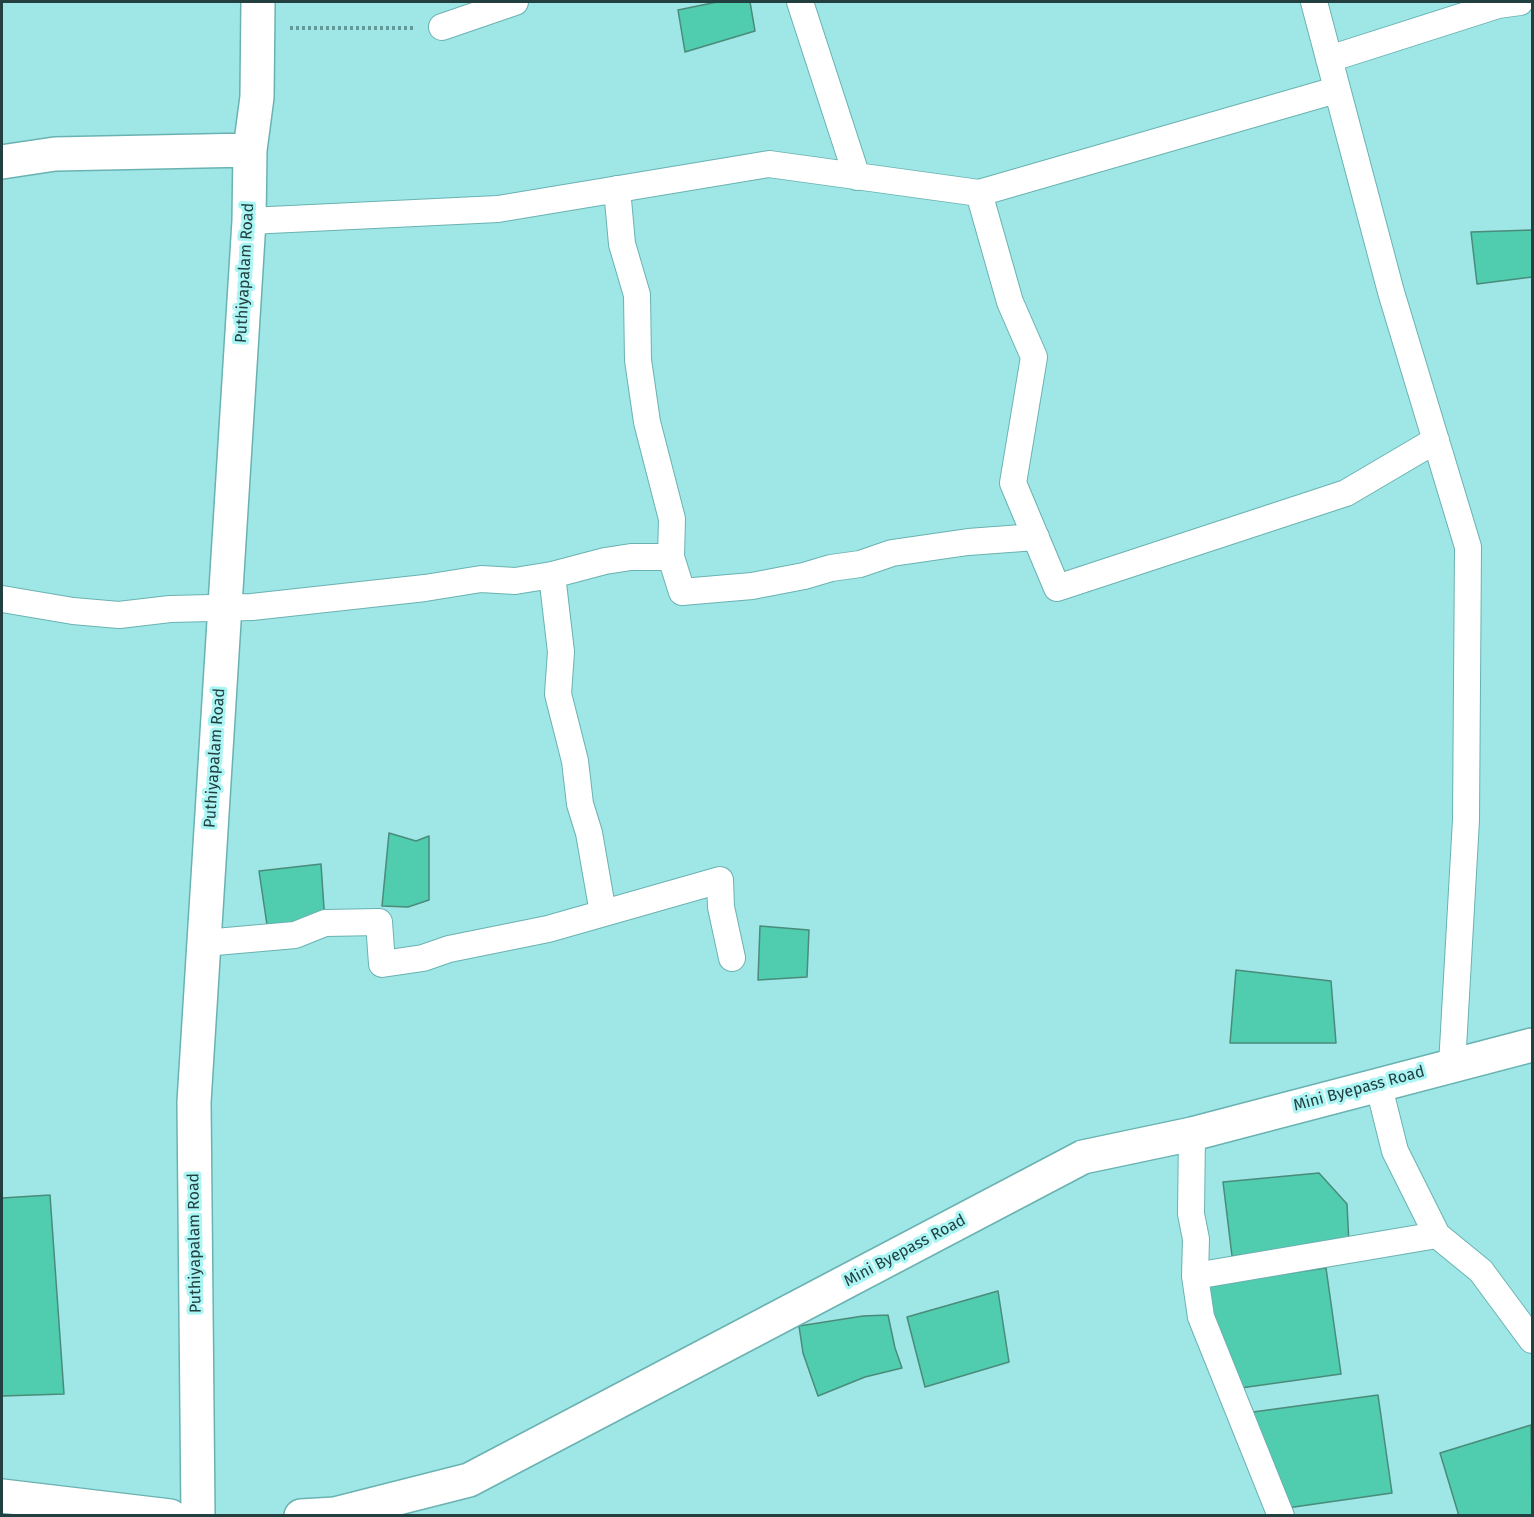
<!DOCTYPE html>
<style>
body{margin:0}
#map{position:relative;width:1534px;height:1517px;overflow:hidden;background:#9ee7e6;font-family:"Fira Sans",sans-serif}
canvas{display:block}
.frame{position:absolute;inset:0;border:3px solid #224040;pointer-events:none}
</style>
<div id="map">
<canvas width="1534" height="1517"></canvas>
<div class="frame"></div>
</div>
<script>
const c = document.querySelector('canvas').getContext('2d');
c.lineJoin = 'round';
function paint(path, color) {
  c.fillStyle = color;
  c.fill(path, 'evenodd');
}
function toPath(rows) {
  const path = new Path2D();
  for (const r of rows) {
    path.moveTo(r[0], r[1]);
    for (let i = 2; i < r.length; i += 2) path.lineTo(r[i], r[i + 1]);
  }
  return path;
}
function trace(path, color, width, dash) {
  c.strokeStyle = color;
  c.lineWidth = width;
  c.lineCap = dash ? 'butt' : 'round';
  c.setLineDash(dash || []);
  c.stroke(path);
}
function write(font, color, halo, rows, align = 'center') {
  c.font = font + ' "Fira Sans",sans-serif';
  c.lineWidth = 6;
  c.setLineDash([]);
  c.textBaseline = 'middle';
  c.strokeStyle = halo;
  c.fillStyle = color;
  for (const [text, x, y, turn = 0] of rows) {
    c.save();
    c.translate(x, y);
    c.rotate((+turn || 0) * Math.PI / 180);
    c.textAlign = isNaN(turn) ? turn : align;
    if (halo) c.strokeText(text, 0, 0);
    c.fillText(text, 0, 0);
    c.restore();
  }
}
const building = toPath([
 [717,2,750,2,755,31,685,52,678,10,717,2],
 [1532,230,1532,277,1477,284,1471,232,1532,230],
 [389,833,416,841,429,836,429,900,408,907,382,906,389,833],
 [321,864,325,923,267,925,259,871,321,864],
 [760,926,809,930,807,977,758,980,760,926],
 [1236,970,1331,981,1336,1043,1230,1043,1236,970],
 [1319,1173,1347,1204,1349,1244,1232,1256,1223,1182,1319,1173],
 [50,1195,64,1394,2,1396,2,1198,50,1195],
 [1326,1268,1341,1374,1219,1391,1205,1285,1326,1268],
 [998,1291,1009,1362,925,1387,907,1317,998,1291],
 [888,1315,895,1348,902,1368,865,1377,818,1396,803,1353,799,1326,863,1316,888,1315],
 [1378,1395,1392,1493,1266,1511,1253,1412,1378,1395],
 [1531,1425,1532,1516,1459,1516,1440,1453,1531,1425]
]);
const path = toPath([
 [290,28,414,28]
]);
const minor = toPath([
 [800,2,857,177],
 [1314,2,1391,292,1468,547,1466,820,1452,1065],
 [442,27,515,2],
 [1329,59,1498,5,1520,2],
 [1336,90,979,193,1010,302,1034,357,1013,483,1057,588,1346,493,1436,440],
 [617,189,622,244,637,295,638,360,647,422,672,519,671,557],
 [249,221,498,209,769,164,979,193],
 [552,575,561,652,558,694,575,761,580,804,589,833,603,913],
 [2,599,73,611,119,615,170,609,252,607,425,588,481,579,515,581,552,575,605,561,631,557,671,557,682,592,752,586,804,576,831,568,860,564,892,553,968,542,1036,537],
 [204,943,295,935,325,923,379,922,382,964,423,958,449,949,548,929,720,880,721,907,732,958],
 [1378,1083,1395,1151,1437,1235,1481,1271,1532,1340],
 [1192,1134,1191,1214,1196,1239,1195,1276,1201,1317,1281,1516],
 [1195,1276,1437,1235]
]);
const tertiary = toPath([
 [2,162,55,154,250,150],
 [198,1516,194,1102,249,221,250,150,257,97,258,2]
]);
const primary = toPath([
 [2,1496,170,1516],
 [301,1516,335,1514,469,1480,1083,1157,1192,1134,1532,1045]
]);
const streetNames = [
 ["Puthiyapalam Road",245,273,-87],
 ["Puthiyapalam Road",215,758,-86],
 ["Mini Byepass Road",1359,1089,-15],
 ["Puthiyapalam Road",195,1243,-91],
 ["Mini Byepass Road",905,1251,-28]
];
paint(building, '#50ccaf');
trace(building, '#4a8b7a', 1.5);
trace(minor, '#6ab2b1', 28);
trace(tertiary, '#6ab2b1', 36);
trace(primary, '#6ab2b1', 36);
trace(path, '#649999', 4, [3, 3]);
trace(minor, '#fff', 26);
trace(tertiary, '#fff', 33);
trace(primary, '#fff', 33);
write('16px', '#224040', '#abf5f4', streetNames);
</script>
